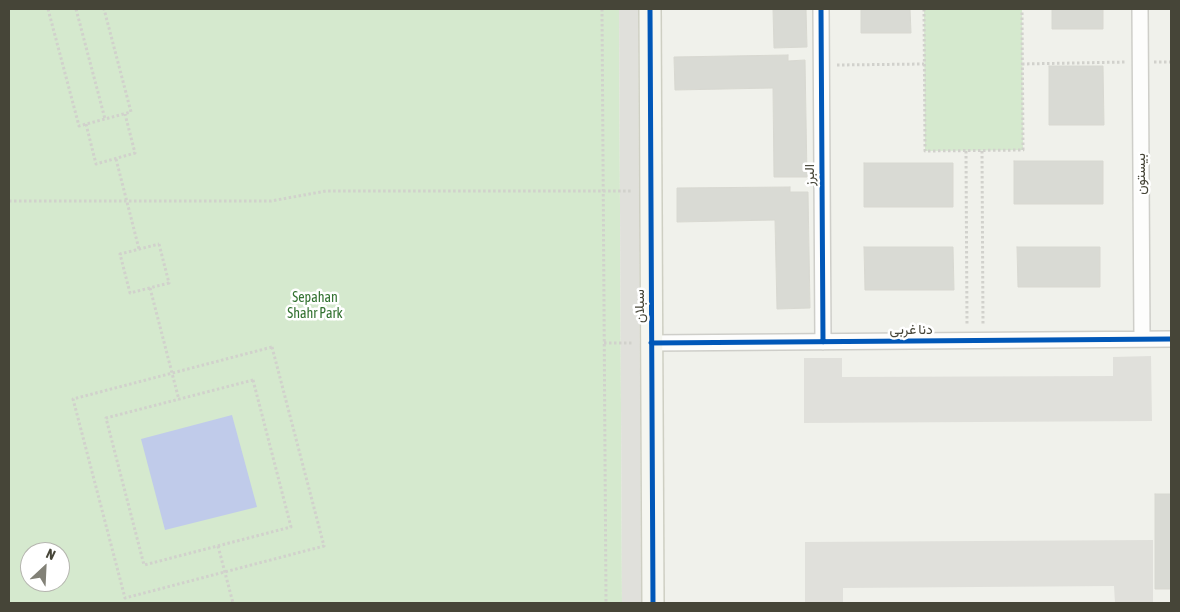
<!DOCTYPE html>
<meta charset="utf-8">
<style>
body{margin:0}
#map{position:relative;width:1180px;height:612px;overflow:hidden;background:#f0f1eb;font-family:"Asap Condensed",sans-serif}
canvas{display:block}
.frame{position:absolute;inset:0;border:10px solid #464538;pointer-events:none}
.north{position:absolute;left:20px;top:542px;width:50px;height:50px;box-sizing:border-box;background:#fff;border:1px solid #b5b5af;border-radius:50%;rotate:25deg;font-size:14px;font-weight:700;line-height:20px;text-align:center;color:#464538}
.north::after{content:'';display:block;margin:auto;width:18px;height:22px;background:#828177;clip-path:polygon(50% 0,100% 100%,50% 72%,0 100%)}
</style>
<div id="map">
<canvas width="1180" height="612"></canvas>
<div class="frame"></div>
<div class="north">N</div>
</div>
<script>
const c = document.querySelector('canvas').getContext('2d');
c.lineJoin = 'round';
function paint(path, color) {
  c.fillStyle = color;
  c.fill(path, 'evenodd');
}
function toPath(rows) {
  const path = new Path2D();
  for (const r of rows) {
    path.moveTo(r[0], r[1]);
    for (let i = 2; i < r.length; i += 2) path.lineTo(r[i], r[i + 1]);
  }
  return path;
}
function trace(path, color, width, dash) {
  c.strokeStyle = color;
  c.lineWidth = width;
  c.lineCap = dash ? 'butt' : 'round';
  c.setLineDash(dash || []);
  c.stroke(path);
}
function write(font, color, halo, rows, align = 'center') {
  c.font = font + ' "Asap Condensed",Vazirmatn,sans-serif';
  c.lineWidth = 5;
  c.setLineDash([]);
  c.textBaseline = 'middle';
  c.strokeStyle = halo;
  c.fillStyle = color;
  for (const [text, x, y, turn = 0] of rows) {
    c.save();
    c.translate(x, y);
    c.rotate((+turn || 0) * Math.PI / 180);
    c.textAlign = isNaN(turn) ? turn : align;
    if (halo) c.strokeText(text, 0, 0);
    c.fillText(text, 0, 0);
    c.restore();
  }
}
const green = toPath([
 [9,9,619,9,622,603,9,603],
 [30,552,60,552,60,582,30,582],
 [924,9,1022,9,1023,150,925,151]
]);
const parking = toPath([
 [619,9,638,9,641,603,622,603],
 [1151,356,1152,421,804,423,804,358,842,358,842,377,1113,376,1113,357],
 [1153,540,1153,603,1115,603,1114,586,843,588,843,603,805,603,805,542]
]);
const water = toPath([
 [232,415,257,507,165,530,141,439]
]);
const building = toPath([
 [773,9,806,9,807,47,774,48,773,9],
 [861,9,910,9,911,33,861,33,861,9],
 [1052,9,1103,9,1103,29,1052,29,1052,9],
 [788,55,788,61,805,60,807,177,774,177,773,88,675,90,674,57,788,55],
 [1049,66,1103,66,1104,125,1049,125,1049,66],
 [1014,161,1103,161,1103,204,1014,204,1014,161],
 [864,163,953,163,953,207,864,207,864,163],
 [790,187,790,192,808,192,810,308,777,309,775,220,677,222,677,188,790,187],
 [864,247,953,247,954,290,865,290,864,247],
 [1017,247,1100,247,1100,287,1018,287,1017,247],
 [1155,494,1171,494,1171,589,1155,589,1155,494]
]);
const path = toPath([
 [48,9,79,126,131,112,104,9],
 [76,9,105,119],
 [602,9,606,603],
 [924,9,925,151,1023,150,1022,9],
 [1154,62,1171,62],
 [1022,64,1126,62],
 [837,65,924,64],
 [86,124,96,164,135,153,125,114],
 [966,151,967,325],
 [982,151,983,325],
 [116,159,139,249],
 [9,201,271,201,326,191,632,191],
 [159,244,169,283,130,293,120,254,159,244],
 [150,288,179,400],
 [604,343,633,343],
 [272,347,324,546,125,598,73,399,272,347],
 [253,380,291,527,144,565,106,418,253,380],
 [218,546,233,603]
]);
const street = toPath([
 [821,9,823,342],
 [1140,9,1142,339],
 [651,343,1171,339]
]);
const secondary = toPath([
 [650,9,653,603]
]);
const cycleway = toPath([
 [650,9,653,603],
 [821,9,823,342],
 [651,343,1171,339]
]);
const streetNames = [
 ["بیستون",1141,174,-90],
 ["البرز",810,175,-90],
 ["سبلان",640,306,-90],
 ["دنا غربی",911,330]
];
const parkNames = [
 ["Sepahan",315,298],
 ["Shahr Park",315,314]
];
paint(green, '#d5e9ce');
paint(parking, '#e0e0db');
paint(water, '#c0cbea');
paint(building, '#d9dad4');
trace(building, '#d8d8d1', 1);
trace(street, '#cecec9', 18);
trace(secondary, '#cecfc3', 24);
trace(path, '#d1d1cc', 3, [2.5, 2.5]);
trace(street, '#fdfdfc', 15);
trace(secondary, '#f5f6f0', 21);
trace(cycleway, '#0057b8', 5);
write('14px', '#464538', '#fff', streetNames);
write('14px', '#337231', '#fff', parkNames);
</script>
